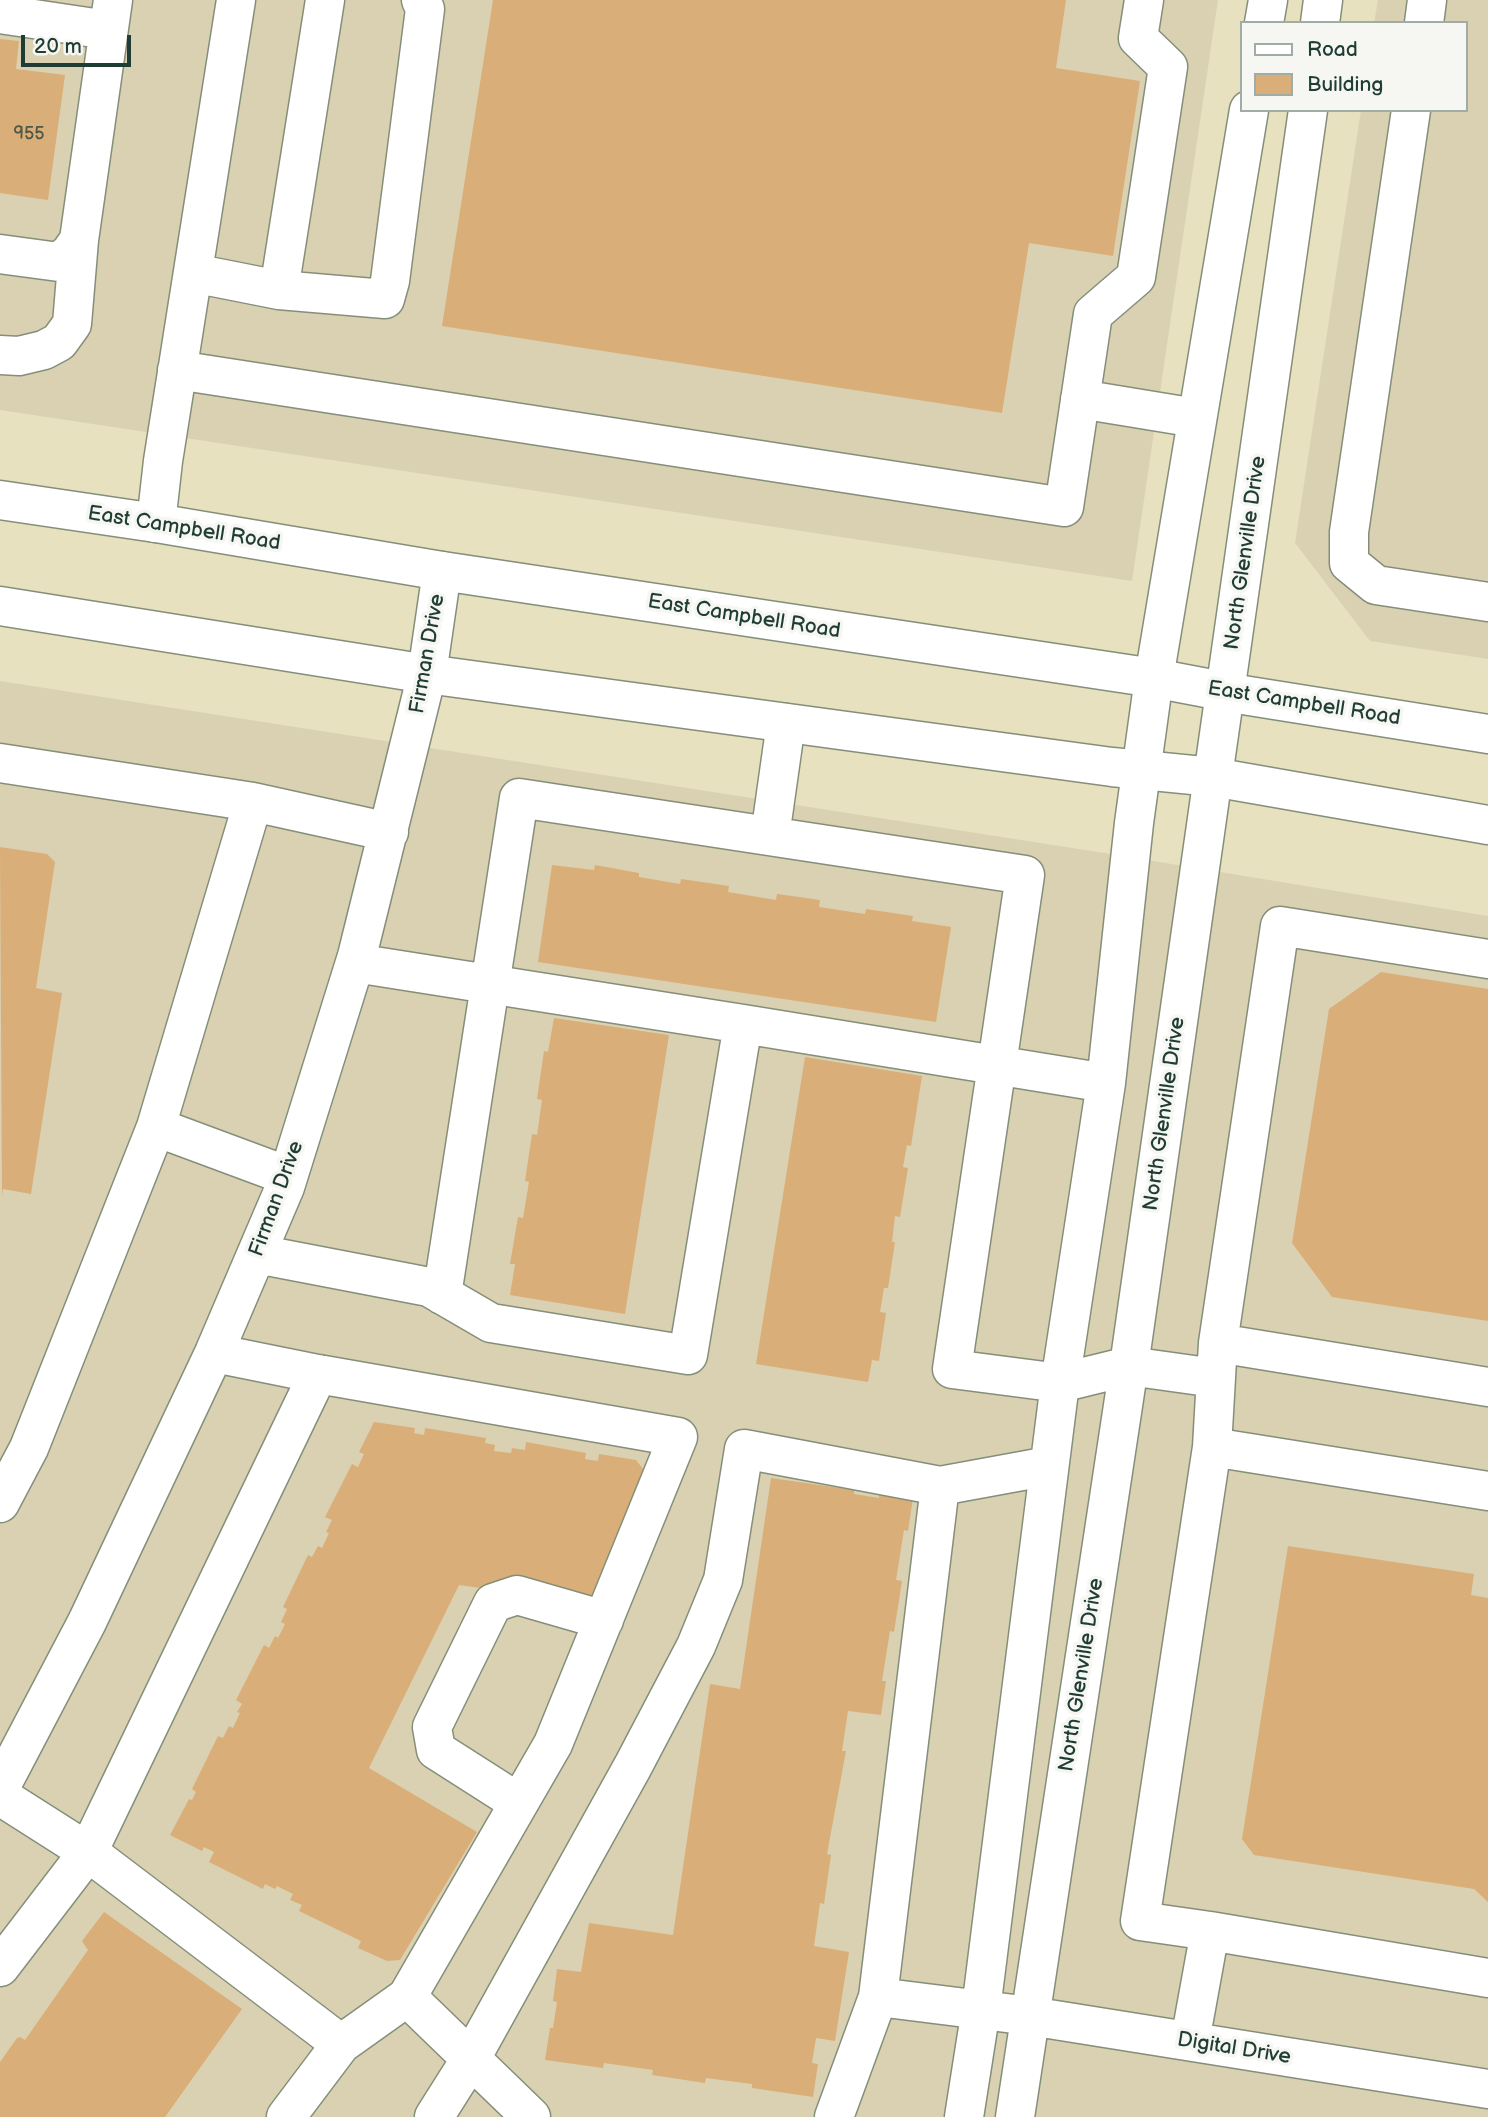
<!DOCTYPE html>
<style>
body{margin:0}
#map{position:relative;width:1488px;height:2117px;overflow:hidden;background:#e8e1c0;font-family:"Balsamiq Sans",sans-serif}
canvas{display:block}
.legend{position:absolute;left:1240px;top:21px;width:228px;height:91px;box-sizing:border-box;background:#f6f6f2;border:2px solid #a0aca6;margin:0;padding:9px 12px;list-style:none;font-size:21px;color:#1f3d34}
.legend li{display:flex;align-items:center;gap:14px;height:35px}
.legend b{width:35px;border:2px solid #a0aca6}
.scale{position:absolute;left:21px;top:35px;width:110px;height:32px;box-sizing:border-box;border:4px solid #1f3d34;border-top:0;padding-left:9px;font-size:21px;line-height:24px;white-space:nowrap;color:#1f3d34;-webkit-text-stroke:5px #f6f6f2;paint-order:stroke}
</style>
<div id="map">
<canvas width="1488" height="2117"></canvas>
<ul class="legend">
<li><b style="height:9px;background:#fff"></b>Road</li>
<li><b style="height:19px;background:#daae78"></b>Building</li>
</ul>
<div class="scale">20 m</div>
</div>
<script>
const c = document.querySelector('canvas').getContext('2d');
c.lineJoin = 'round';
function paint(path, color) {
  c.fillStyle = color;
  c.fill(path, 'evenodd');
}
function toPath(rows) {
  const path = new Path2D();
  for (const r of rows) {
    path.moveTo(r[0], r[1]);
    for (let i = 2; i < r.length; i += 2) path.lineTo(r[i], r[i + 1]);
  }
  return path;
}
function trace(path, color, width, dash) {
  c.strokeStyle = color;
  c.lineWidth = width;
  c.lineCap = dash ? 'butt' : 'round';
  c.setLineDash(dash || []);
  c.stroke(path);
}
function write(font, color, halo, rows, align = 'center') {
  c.font = font + ' "Balsamiq Sans",sans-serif';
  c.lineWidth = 7;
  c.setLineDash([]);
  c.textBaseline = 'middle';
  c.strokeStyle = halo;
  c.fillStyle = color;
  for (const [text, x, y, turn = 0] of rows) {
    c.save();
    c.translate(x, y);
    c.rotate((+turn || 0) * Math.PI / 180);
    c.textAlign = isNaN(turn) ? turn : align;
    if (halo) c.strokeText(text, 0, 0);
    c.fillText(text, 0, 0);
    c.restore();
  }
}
const built = toPath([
 [0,0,1218,0,1132,581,0,410],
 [1378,0,1488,0,1488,659,1370,641,1295,543,1361,110,1465,110,1465,23,1374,23],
 [0,681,1111,854,1488,916,1488,2117,0,2117]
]);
const building = toPath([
 [493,0,1066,0,1056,68,1140,81,1113,256,1029,243,1002,413,442,326],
 [0,39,19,41,16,69,65,75,48,200,0,193],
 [0,847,47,854,55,862,36,988,62,993,31,1194,3,1189,2,1196],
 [552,865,594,870,595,865,639,873,639,877,680,884,681,879,729,886,728,892,776,900,777,894,799,897,820,900,819,907,865,914,866,909,913,916,912,921,951,927,936,1022,538,962],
 [1381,972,1488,989,1488,1321,1332,1297,1292,1243,1329,1009],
 [554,1018,669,1035,625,1314,510,1295,515,1264,510,1264,518,1217,523,1218,529,1182,525,1181,532,1134,537,1135,542,1100,537,1099,544,1051,548,1052],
 [805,1057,922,1076,911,1146,907,1145,903,1167,908,1168,900,1217,895,1216,892,1242,895,1242,888,1288,884,1288,880,1312,886,1313,879,1361,872,1360,868,1382,756,1364],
 [374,1422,415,1428,414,1433,424,1435,425,1428,486,1438,485,1443,495,1445,494,1451,511,1453,512,1448,525,1450,526,1442,586,1453,585,1459,598,1461,599,1454,636,1460,647,1474,589,1603,459,1585,369,1768,477,1832,400,1960,387,1961,358,1948,361,1941,299,1911,302,1905,290,1900,293,1894,277,1886,275,1889,265,1884,263,1889,209,1862,214,1852,204,1847,202,1851,170,1835,189,1799,192,1800,196,1792,192,1789,218,1736,223,1738,229,1726,233,1728,240,1713,237,1712,242,1704,236,1700,264,1645,269,1648,275,1636,278,1638,285,1624,281,1622,287,1609,283,1607,308,1555,312,1557,318,1546,322,1548,329,1533,326,1532,332,1520,325,1517,352,1464,358,1467,364,1454,359,1452],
 [771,1478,854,1490,854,1494,879,1498,879,1493,913,1498,908,1531,904,1530,896,1580,902,1581,894,1632,890,1631,882,1681,886,1681,881,1715,848,1711,842,1751,846,1751,827,1854,831,1855,824,1904,820,1903,814,1946,849,1952,835,2041,816,2038,812,2063,818,2064,813,2097,752,2088,752,2084,706,2078,705,2083,652,2075,653,2070,604,2063,603,2068,545,2060,550,2028,553,2028,557,2002,553,2001,557,1969,581,1972,589,1923,673,1935,710,1684,740,1689],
 [1288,1546,1474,1574,1471,1595,1488,1598,1488,1902,1474,1889,1254,1855,1242,1839],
 [104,1912,242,2009,165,2117,0,2117,0,2062,17,2038,20,2037,25,2040,88,1950,82,1941]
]);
const minor = toPath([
 [0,14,108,30],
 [1264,23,1268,0],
 [1320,23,1323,0],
 [1424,23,1427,0],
 [1411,110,1349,532,1349,563,1376,585,1488,602],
 [0,254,59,262,70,253,79,240,113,0],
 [193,273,279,290,385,299,390,281,425,9,421,0],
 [279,290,325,0],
 [0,355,19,356,44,350,59,342,72,324,79,240],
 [177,370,1064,507,1093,314,1136,277,1168,67,1138,38,1144,0],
 [1080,399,1196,418],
 [156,523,163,461,236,0],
 [0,763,253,802,156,1127,29,1448,0,1503],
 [253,802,389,832],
 [770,836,786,723],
 [355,963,743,1024],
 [156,1127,288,1176],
 [257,1254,429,1287,491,1323,688,1355,743,1024,1106,1083],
 [442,1295,519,798,1025,875,952,1369,1060,1383,1129,1366,1215,1378],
 [1218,1343,1280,926,1488,959],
 [1212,1447,1218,1343,1488,1387],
 [940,1486,1049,1466],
 [0,1788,87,1622,214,1353,285,1187,357,956,427,674,442,571],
 [0,1796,88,1852,341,2044,407,1997,553,1744,678,1437,318,1374,214,1353],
 [519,1803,436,1750,432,1727,493,1603,517,1595,604,1620],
 [1210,1931,1140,1921,1212,1447,1488,1491],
 [0,1967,88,1852,318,1374],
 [407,1997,531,2117],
 [1190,2041,1210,1931,1488,1978],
 [286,2117,341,2044],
 [434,2117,470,2060,633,1766,696,1646,723,1580,744,1449,940,1486,878,1997],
 [834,2117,878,1997,1030,2016,1488,2089],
 [964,2117,981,2009,1060,1383,1106,1083,1134,823,1154,678,1249,110],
 [1015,2117,1129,1366,1308,110]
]);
const major = toPath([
 [0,500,156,523,442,571,1154,678,1243,695,1488,734],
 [0,606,427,674,1112,767,1213,777,1488,825]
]);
const numberNames = [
 ["955",29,134]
];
const streetNames = [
 ["East Campbell Road",184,529,9],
 ["North Glenville Drive",1246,553,-82],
 ["East Campbell Road",744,617,9],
 ["Firman Drive",428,654,-80],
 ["East Campbell Road",1304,704,9],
 ["North Glenville Drive",1165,1114,-82],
 ["Firman Drive",277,1199,-70],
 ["North Glenville Drive",1082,1675,-81],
 ["Digital Drive",1234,2049,9]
];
paint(built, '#dad1b2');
paint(building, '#daae78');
trace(minor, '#848f7a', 41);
trace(major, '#848f7a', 41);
trace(minor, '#fff', 38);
trace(major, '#fff', 38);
write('18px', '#4e5945', null, numberNames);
write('21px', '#1f3d34', '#f6f6f2', streetNames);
</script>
